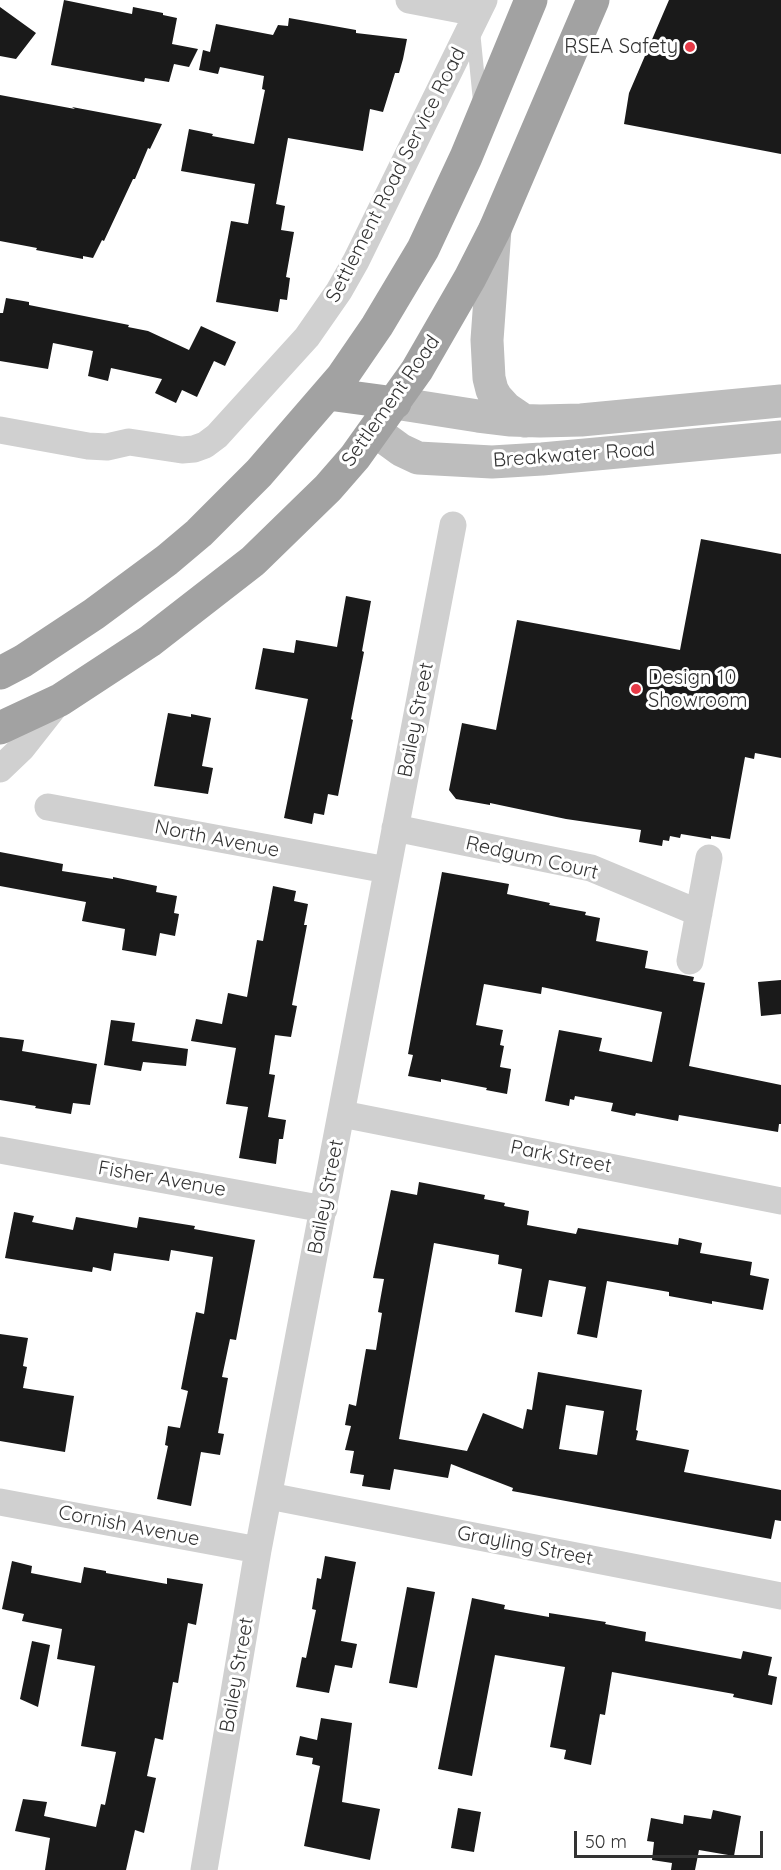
<!DOCTYPE html>
<style>
body{margin:0}
#map{position:relative;width:781px;height:1870px;overflow:hidden;background:#fff;font-family:Quicksand,sans-serif}
canvas{display:block}
.scale{position:absolute;left:574px;top:1831px;width:189px;height:27px;box-sizing:border-box;border:3px solid #333;border-top:0;padding-left:8px;font-size:18px;line-height:21px;white-space:nowrap;color:#333;-webkit-text-stroke:4px #fff;paint-order:stroke}
</style>
<div id="map">
<canvas width="781" height="1870"></canvas>
<div class="scale">50 m</div>
</div>
<script>
const c = document.querySelector('canvas').getContext('2d');
c.lineJoin = 'round';
function paint(path, color) {
  c.fillStyle = color;
  c.fill(path, 'evenodd');
}
function toPath(rows) {
  const path = new Path2D();
  for (const r of rows) {
    path.moveTo(r[0], r[1]);
    for (let i = 2; i < r.length; i += 2) path.lineTo(r[i], r[i + 1]);
  }
  return path;
}
function trace(path, color, width, dash) {
  c.strokeStyle = color;
  c.lineWidth = width;
  c.lineCap = dash ? 'butt' : 'round';
  c.setLineDash(dash || []);
  c.stroke(path);
}
function write(font, color, halo, rows, align = 'center') {
  c.font = font + ' Quicksand,sans-serif';
  c.lineWidth = 6;
  c.setLineDash([]);
  c.textBaseline = 'middle';
  c.strokeStyle = halo;
  c.fillStyle = color;
  for (const [text, x, y, turn = 0] of rows) {
    c.save();
    c.translate(x, y);
    c.rotate((+turn || 0) * Math.PI / 180);
    c.textAlign = isNaN(turn) ? turn : align;
    if (halo) c.strokeText(text, 0, 0);
    c.fillText(text, 0, 0);
    c.restore();
  }
}
const building = toPath([
 [64,0,132,14,133,7,163,13,163,15,177,18,172,44,198,49,189,67,174,64,169,82,145,78,144,82,51,65],
 [669,0,781,0,781,154,624,124,629,93],
 [0,7,36,33,16,59,0,56],
 [289,18,356,30,356,33,407,39,403,59,399,73,395,73,383,112,370,109,363,151,288,138,276,204,285,206,281,230,294,232,286,277,290,278,287,300,280,299,278,312,216,302,231,221,248,224,255,184,181,171,189,129,213,134,212,136,254,144,265,90,262,89,264,76,220,67,218,74,199,70,203,50,210,52,216,24,273,35,278,25,288,26],
 [0,95,75,109,72,107,162,124,150,149,148,148,135,179,133,179,104,241,102,240,93,258,83,256,83,259,36,250,37,248,0,241],
 [6,298,29,302,29,305,129,325,128,327,148,331,189,350,201,326,236,342,225,366,214,361,197,397,182,390,176,403,155,393,162,379,111,368,108,381,88,376,93,351,53,343,48,369,0,361,0,313,3,313],
 [701,539,781,554,781,758,755,753,754,759,745,757,730,839,711,836,711,839,681,834,680,838,670,836,669,841,663,840,662,846,639,842,641,830,566,819,490,803,490,805,456,799,449,790,462,723,496,730,517,620,680,650],
 [346,596,371,601,362,651,364,652,351,719,353,720,338,796,328,794,324,815,314,813,312,824,284,818,308,699,255,689,263,648,294,653,296,640,337,647],
 [168,713,191,717,191,714,211,718,202,766,213,768,208,794,154,786],
 [0,852,63,864,62,871,113,879,113,877,157,886,156,892,177,896,174,913,179,914,175,936,160,933,156,956,122,950,125,929,82,921,86,902,0,886],
 [442,872,509,884,507,894,550,903,549,905,586,912,585,915,600,918,596,941,648,951,645,968,694,977,693,981,705,983,689,1066,781,1085,781,1124,779,1124,778,1132,679,1115,678,1121,636,1113,635,1116,611,1111,613,1103,575,1096,574,1100,570,1099,569,1106,545,1101,559,1030,602,1038,599,1051,652,1062,662,1012,542,987,541,994,484,984,476,1025,503,1030,500,1045,504,1046,500,1067,511,1069,507,1094,486,1090,487,1088,441,1079,441,1082,408,1076,413,1055,408,1054],
 [273,886,296,891,294,901,308,904,304,925,307,925,292,1005,297,1006,291,1037,275,1035,269,1074,275,1075,268,1117,286,1120,283,1139,279,1139,276,1164,239,1158,248,1107,226,1104,236,1048,191,1041,196,1019,222,1024,228,993,247,997,257,940,263,941],
 [781,980,781,1014,761,1016,758,982],
 [111,1020,135,1023,132,1041,188,1049,186,1066,143,1062,141,1071,104,1065],
 [0,1037,24,1040,22,1051,97,1064,90,1105,73,1103,71,1114,35,1108,36,1106,0,1100],
 [419,1182,485,1195,484,1199,505,1203,504,1206,529,1211,527,1225,576,1234,578,1228,678,1245,679,1238,702,1243,700,1253,752,1262,750,1275,769,1279,763,1310,712,1301,712,1304,669,1296,669,1292,607,1281,597,1338,577,1334,586,1287,549,1280,542,1317,515,1312,522,1269,498,1264,499,1255,434,1243,399,1439,467,1451,483,1413,523,1429,527,1409,532,1410,538,1372,642,1390,636,1430,638,1431,636,1440,689,1450,684,1472,781,1490,781,1521,775,1520,771,1539,512,1491,513,1488,451,1464,448,1478,394,1469,390,1490,362,1486,364,1475,350,1473,354,1451,345,1450,351,1426,345,1425,349,1404,356,1406,366,1349,376,1350,382,1313,378,1312,384,1279,373,1278,391,1190,417,1195],
 [566,1405,604,1411,597,1455,559,1449],
 [14,1212,34,1216,32,1222,73,1230,76,1217,137,1228,139,1217,195,1226,194,1229,255,1240,236,1340,230,1339,222,1377,228,1378,218,1433,224,1434,220,1455,201,1452,191,1506,157,1499,168,1446,165,1445,168,1426,180,1428,188,1391,181,1389,196,1312,204,1314,213,1257,171,1250,169,1261,114,1253,111,1271,93,1267,92,1272,5,1258],
 [0,1334,28,1338,23,1366,27,1367,23,1388,74,1396,65,1452,0,1441],
 [325,1556,356,1562,341,1641,357,1644,352,1668,335,1665,329,1693,296,1687,302,1657,306,1658,316,1610,312,1609,317,1578,321,1579],
 [12,1561,32,1566,31,1573,81,1583,84,1567,106,1571,106,1573,167,1584,167,1578,203,1584,196,1625,188,1623,178,1683,173,1682,163,1740,155,1738,147,1776,156,1778,144,1833,135,1830,126,1870,45,1870,50,1838,15,1831,23,1799,47,1802,44,1816,96,1827,101,1804,105,1805,116,1752,81,1746,95,1666,57,1659,62,1629,22,1621,24,1614,2,1609],
 [407,1587,435,1592,417,1688,389,1683],
 [472,1598,505,1605,504,1609,549,1617,549,1613,606,1622,605,1624,646,1632,645,1641,741,1659,743,1651,772,1657,768,1675,777,1677,772,1705,733,1697,734,1694,612,1672,605,1715,600,1714,591,1765,564,1759,566,1750,550,1747,565,1667,495,1655,472,1776,438,1769],
 [32,1641,50,1645,38,1707,20,1699],
 [321,1718,352,1723,342,1802,380,1809,370,1860,304,1846,320,1766,312,1764,313,1758,296,1755,300,1736,317,1740],
 [458,1808,481,1812,474,1852,451,1848],
 [713,1810,741,1816,734,1856,699,1850,695,1870,671,1870,672,1863,652,1860,654,1842,647,1841,651,1818,683,1824,684,1815,711,1819]
]);
const service = toPath([
 [473,31,480,101]
]);
const minor = toPath([
 [409,0,477,13],
 [0,430,88,446,107,447,129,442,182,450,194,449,205,445,217,436,307,337,339,291,356,261,484,0],
 [0,769,22,748,59,701],
 [48,807,387,870],
 [395,828,591,868,699,913],
 [690,961,709,858],
 [342,1114,781,1201],
 [0,1150,324,1209],
 [269,1496,781,1596],
 [0,1502,258,1550],
 [204,1870,258,1550,453,525]
]);
const secondary = toPath([
 [495,229,487,340,489,378,492,390,496,397,506,408,525,421],
 [395,403,478,416,511,420,540,421,581,420,781,401],
 [375,431,401,450,418,458,492,462,542,459,781,437]
]);
const trunk = toPath([
 [328,394,395,403],
 [0,673,23,661,94,614,167,560,199,533,259,473,342,377,377,326,423,249,466,157,531,0],
 [0,728,60,700,150,641,253,561,328,488,355,457,417,370,470,278,495,229,593,0]
]);
const markers = [
 [690,47,6,"#e63946"],
 [636,689,6,"#e63946"]
];
const poiNames = [
 ["RSEA Safety",678,47],
 ["Design 10",648,678,"left"],
 ["Showroom",648,701,"left"]
];
const streetNames = [
 ["Settlement Road Service Road",396,175,-63],
 ["Settlement Road",391,401,-55],
 ["Breakwater Road",574,455,-4],
 ["Bailey Street",416,720,-79],
 ["North Avenue",217,839,11],
 ["Redgum Court",532,858,13],
 ["Park Street",561,1157,11],
 ["Fisher Avenue",162,1179,10],
 ["Bailey Street",326,1197,-79],
 ["Cornish Avenue",129,1526,11],
 ["Grayling Street",525,1546,11],
 ["Bailey Street",237,1675,-80]
];
paint(building, '#1a1a1a');
trace(service, '#d0d0d0', 14);
trace(minor, '#d0d0d0', 27);
trace(secondary, '#bdbdbd', 33);
trace(trunk, '#a2a2a2', 33);
for (const [x, y, r, color] of markers) {
  const dot = new Path2D();
  dot.arc(x, y, r, 0, 2 * Math.PI);
  c.fillStyle = color;
  c.fill(dot);
  trace(dot, '#fff', 2);
}
write('20px', '#333', '#fff', poiNames, 'right');
write('20px', '#333', '#fff', streetNames);
</script>
